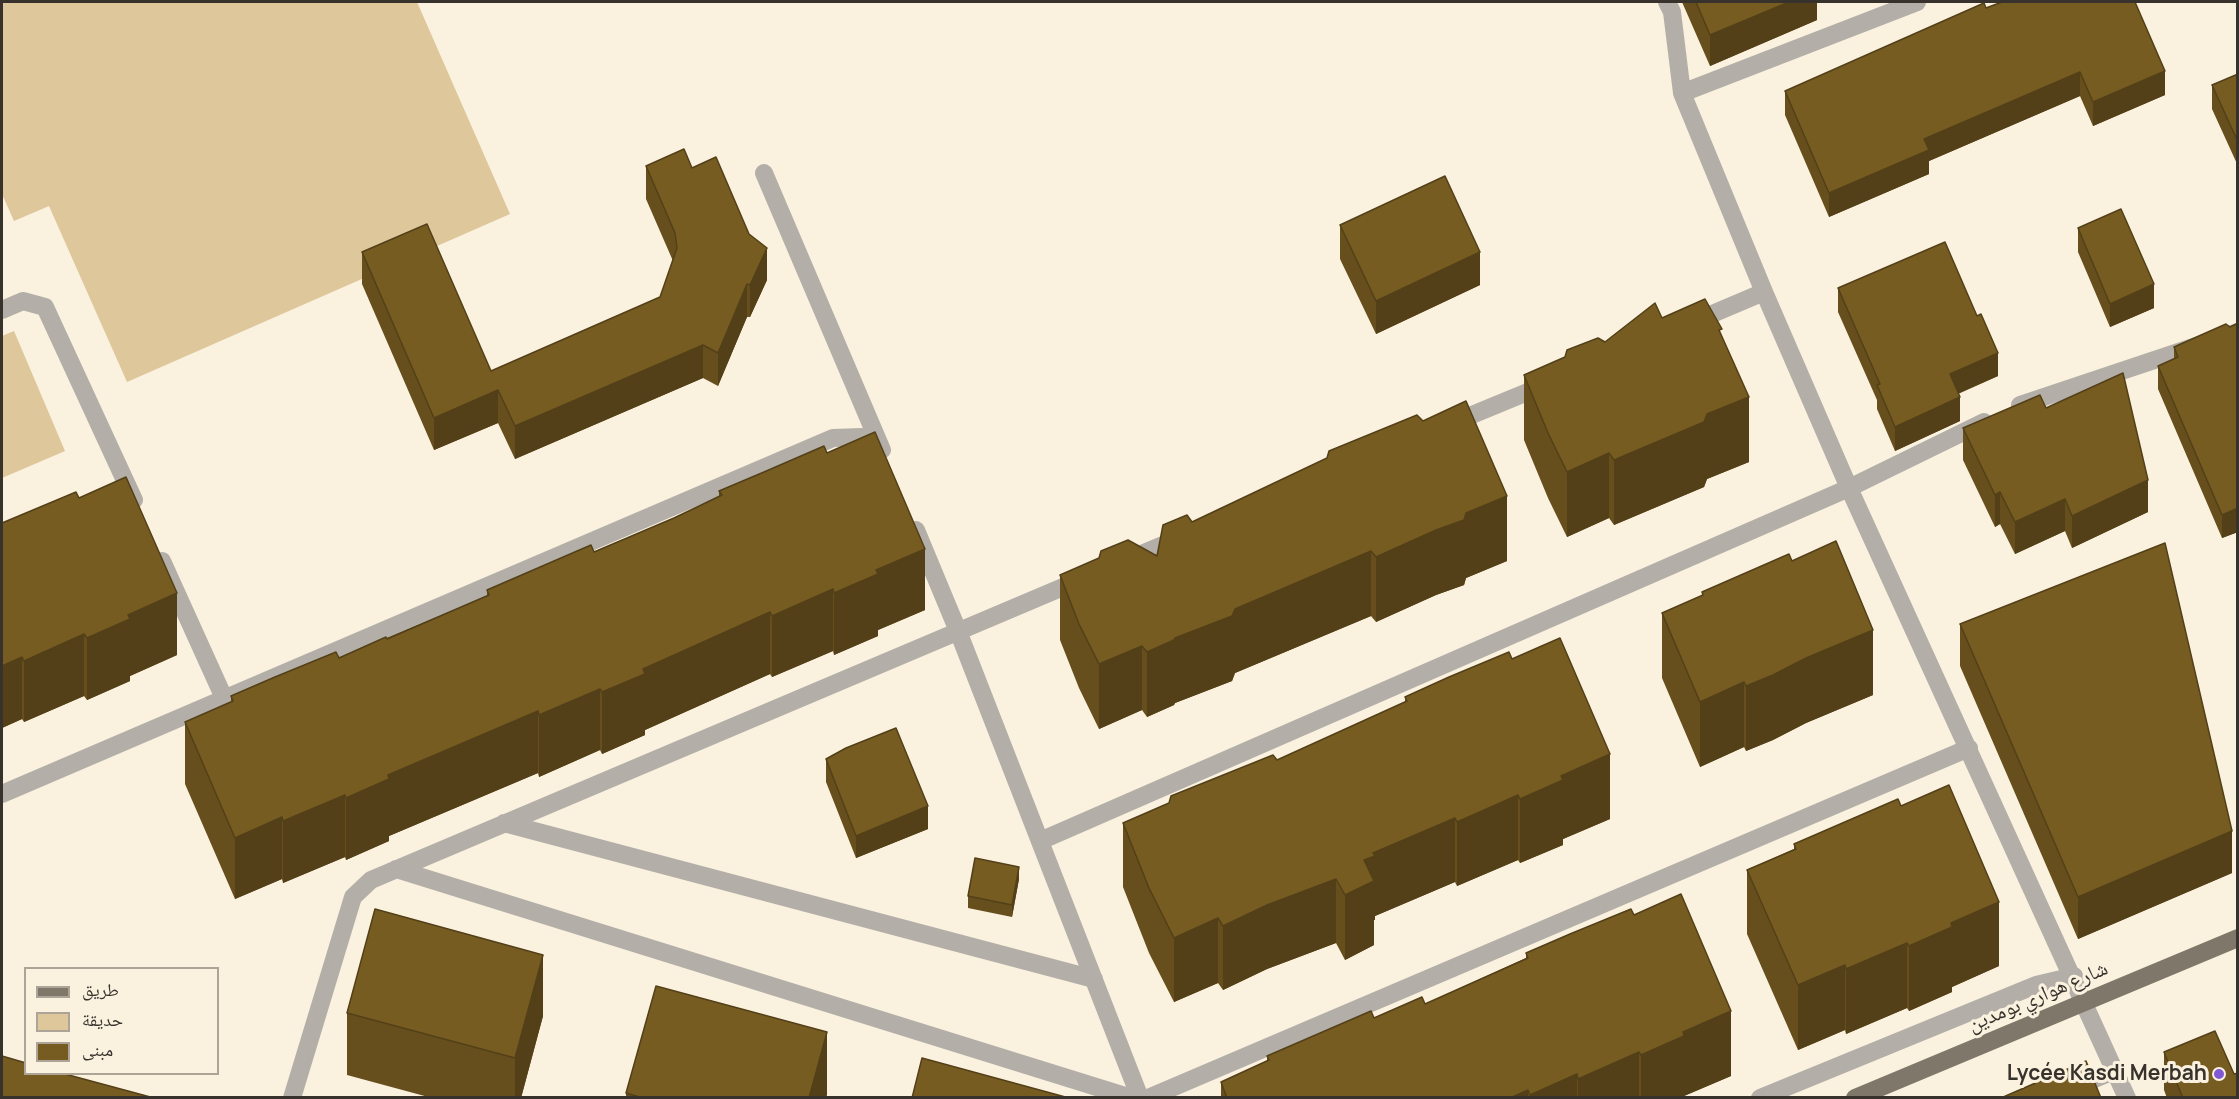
<!DOCTYPE html>
<meta charset="utf-8">
<style>
body{margin:0}
#map{position:relative;width:2239px;height:1099px;overflow:hidden;background:#faf1df;font-family:Manrope,"Noto Naskh Arabic",sans-serif}
canvas{display:block}
.frame{position:absolute;inset:0;border:3px solid #37332c;pointer-events:none}
.legend{position:absolute;left:24px;top:967px;width:195px;height:108px;box-sizing:border-box;background:#faf1df;border:2px solid #aca597;margin:0;padding:8px 10px;list-style:none;font-size:18px;color:#37332c}
.legend li{display:flex;align-items:center;gap:12px;height:30px}
.legend b{width:30px;border:2px solid #aca597}
</style>
<div id="map">
<canvas width="2239" height="1099"></canvas>
<div class="frame"></div>
<ul class="legend">
<li><b style="height:8px;background:#7f786a"></b>طريق</li>
<li><b style="height:16px;background:#dec79a"></b>حديقة</li>
<li><b style="height:16px;background:#775c22"></b>مبنى</li>
</ul>
</div>
<script>
const c = document.querySelector('canvas').getContext('2d');
c.lineJoin = 'round';
function paint(path, color) {
  c.fillStyle = color;
  c.fill(path, 'evenodd');
}
function toPath(rows) {
  const path = new Path2D();
  for (const r of rows) {
    path.moveTo(r[0], r[1]);
    for (let i = 2; i < r.length; i += 2) path.lineTo(r[i], r[i + 1]);
  }
  return path;
}
function trace(path, color, width, dash) {
  c.strokeStyle = color;
  c.lineWidth = width;
  c.lineCap = dash ? 'butt' : 'round';
  c.setLineDash(dash || []);
  c.stroke(path);
}
function write(font, color, halo, rows, align = 'center') {
  c.font = font + ' Manrope,"Noto Naskh Arabic",sans-serif';
  c.lineWidth = 6;
  c.setLineDash([]);
  c.textBaseline = 'middle';
  c.strokeStyle = halo;
  c.fillStyle = color;
  for (const [text, x, y, turn = 0] of rows) {
    c.save();
    c.translate(x, y);
    c.rotate((+turn || 0) * Math.PI / 180);
    c.textAlign = isNaN(turn) ? turn : align;
    if (halo) c.strokeText(text, 0, 0);
    c.fillText(text, 0, 0);
    c.restore();
  }
}
const green = toPath([
 [2,2,417,2,510,214,127,382,49,206,14,221,2,194],
 [14,331,65,451,2,478,2,336]
]);
const minor = toPath([
 [1667,2,1672,12,1682,93,1764,292,1849,488,2127,1098],
 [1682,93,1917,2],
 [764,173,882,450],
 [2,310,23,301,45,307,134,500],
 [1691,323,1764,292],
 [2020,405,2238,332],
 [1450,424,1547,384],
 [916,530,958,631,1140,1098],
 [1127,560,1182,537],
 [162,561,224,698],
 [2,794,833,438,862,437,881,450],
 [504,823,1094,979],
 [1040,841,1849,488,1984,422],
 [396,869,1132,1098],
 [292,1098,353,897,371,880,1082,579],
 [1148,1098,1969,748],
 [1760,1098,2036,985,2074,976],
 [2049,1098,2116,1070]
]);
const major = toPath([
 [1855,1098,2238,938]
]);
const wall = toPath([
 [1682,2,1817,2,1817,20,1710,66],
 [1986,8,2165,95,2093,126,2080,96,1929,161,1929,174,1829,217,1785,115,1785,91],
 [2238,74,2238,166,2212,109,2212,85],
 [646,166,692,168,767,280,750,317,747,317,718,386,703,378,515,459,498,423,434,450,362,284,362,252,491,371,660,297,673,261,646,199],
 [1340,225,1480,285,1376,334,1340,259],
 [2078,228,2154,308,2110,327,2078,252],
 [1838,288,1998,376,1958,394,1960,421,1895,451,1877,409,1877,400,1838,312],
 [1662,318,1722,336,1749,462,1707,479,1704,487,1614,525,1609,518,1567,537,1548,498,1524,440,1524,375],
 [2238,323,2238,532,2222,538,2158,389,2158,366,2174,359,2174,347,2230,327],
 [2046,408,2148,512,2072,548,2065,531,2015,554,2000,524,1995,527,1963,460,1963,428],
 [827,453,925,610,878,630,878,636,834,655,833,651,772,677,770,674,645,730,645,735,602,754,600,750,539,777,538,773,389,836,389,841,346,860,345,857,283,883,282,879,235,899,185,784,185,722,231,702,231,696,339,658,487,596,487,590,594,552,674,518,719,497,719,491],
 [1327,458,1507,561,1466,578,1464,585,1436,595,1376,622,1371,616,1235,673,1232,681,1175,703,1174,705,1147,717,1142,710,1099,729,1079,688,1060,640,1060,575,1157,556,1192,522],
 [2,523,177,655,130,676,130,681,87,700,84,696,24,722,22,719,2,728],
 [1792,561,1873,695,1806,723,1773,740,1746,751,1744,747,1700,767,1662,678,1662,613,1702,596,1702,592],
 [1960,624,2232,873,2078,939,1960,666],
 [1512,659,1610,819,1563,839,1563,845,1520,863,1518,860,1457,886,1455,882,1375,916,1375,920,1374,920,1374,945,1345,960,1336,943,1267,969,1223,990,1218,983,1174,1002,1149,953,1123,887,1123,823,1277,760,1405,702,1405,697],
 [826,759,928,829,856,858,826,782],
 [1901,806,1999,966,1952,987,1952,992,1909,1011,1907,1008,1846,1034,1845,1030,1798,1050,1747,934,1747,870,1794,849,1794,844],
 [1019,879,1012,917,968,908,968,896],
 [1634,915,1731,1076,1684,1096,1684,1098,1221,1098,1221,1082,1267,1061,1267,1056,1374,1018,1425,1004,1526,958,1526,953],
 [347,1013,543,1016,521,1098,432,1098,347,1075],
 [2164,1052,2234,1074,2238,1098,2167,1098,2164,1090],
 [626,1093,827,1094,826,1098,626,1098]
]);
const shadedWall = toPath([
 [1789,2,1817,2,1817,20,1710,66,1710,35],
 [2165,71,2165,95,2093,126,2093,102],
 [2080,72,2080,96,1929,161,1929,174,1829,217,1829,193,1924,139],
 [767,248,767,280,750,317,750,285],
 [1480,252,1480,285,1376,334,1376,301],
 [747,284,747,317,718,386,718,353],
 [2154,284,2154,308,2110,327,2110,304],
 [703,345,703,378,515,459,515,426],
 [1998,353,1998,376,1950,397,1950,374],
 [498,390,498,423,434,450,434,418],
 [1749,397,1749,462,1707,479,1704,487,1614,525,1614,460,1707,414],
 [1960,397,1960,421,1895,451,1895,427],
 [1609,453,1609,518,1567,537,1567,472],
 [2148,480,2148,512,2072,548,2072,516],
 [2000,492,2000,524,1995,527,1995,495],
 [1507,496,1507,561,1466,578,1464,585,1436,595,1376,622,1376,557,1466,513],
 [2065,499,2065,531,2015,554,2015,522],
 [2238,508,2238,532,2222,538,2222,515],
 [925,549,925,610,878,630,878,636,834,655,834,593,876,570],
 [1371,551,1371,616,1235,673,1232,681,1175,703,1174,705,1147,717,1147,652,1235,609],
 [833,589,833,651,772,677,772,616],
 [177,593,177,655,130,676,130,681,87,700,87,638,128,615],
 [770,612,770,674,645,730,645,735,602,754,602,692,643,669],
 [1873,630,1873,695,1806,723,1773,740,1746,751,1746,686,1806,658],
 [84,634,84,696,24,722,24,661],
 [1142,646,1142,710,1099,729,1099,664],
 [22,657,22,719,2,728,2,666],
 [1744,682,1744,747,1700,767,1700,702],
 [600,689,600,750,539,777,539,715],
 [538,711,538,773,389,836,389,841,346,860,346,798,388,775],
 [1610,754,1610,819,1563,839,1563,845,1520,863,1520,799,1561,776],
 [345,795,345,857,283,883,283,821],
 [1518,795,1518,860,1457,886,1457,822],
 [928,806,928,829,856,858,856,836],
 [282,817,282,879,235,899,235,838],
 [1455,818,1455,882,1375,916,1375,920,1374,920,1374,945,1345,960,1345,895,1364,860,1373,853],
 [2232,831,2232,873,2078,939,2078,897],
 [1019,867,1019,879,1012,917,1012,905],
 [1336,879,1336,943,1267,969,1223,990,1223,926,1267,905],
 [1999,902,1999,966,1952,987,1952,992,1909,1011,1909,946,1951,923],
 [1218,918,1218,983,1174,1002,1174,938],
 [1907,943,1907,1008,1846,1034,1846,969],
 [543,955,543,1016,521,1098,515,1098,515,1058],
 [1845,965,1845,1030,1798,1050,1798,985],
 [1731,1011,1731,1076,1684,1096,1684,1098,1641,1098,1641,1055,1683,1032],
 [827,1032,827,1094,826,1098,809,1098],
 [1639,1052,1639,1098,1578,1098,1578,1079],
 [1577,1074,1577,1098,1530,1098,1530,1095],
 [1528,1090,1528,1098,1510,1098]
]);
const building = toPath([
 [1696,2,1789,2,1710,35,1696,2],
 [2002,2,2135,2,2165,71,2093,102,2080,72,1924,139,1929,150,1829,193,1785,91,1984,3,1986,8,2002,2],
 [2238,74,2238,142,2212,85,2238,74],
 [684,149,692,168,716,157,749,234,767,248,750,285,747,284,718,353,703,345,515,426,498,390,434,418,362,252,427,224,491,371,660,297,677,248,675,233,646,166,684,149],
 [1445,176,1480,252,1376,301,1340,225,1445,176],
 [2121,209,2154,284,2110,304,2078,228,2121,209],
 [1945,242,1977,316,1981,314,1998,353,1950,374,1960,397,1895,427,1877,385,1880,384,1838,288,1945,242],
 [1705,299,1722,329,1719,330,1749,397,1707,414,1704,422,1614,460,1609,453,1567,472,1548,433,1524,375,1565,357,1567,350,1598,338,1605,342,1655,303,1662,318,1705,299],
 [2238,323,2238,508,2222,515,2158,366,2178,357,2174,347,2226,324,2230,327,2238,323],
 [2123,373,2148,480,2072,516,2065,499,2015,522,2000,492,1995,495,1963,428,2040,395,2046,408,2123,373],
 [1466,401,1507,496,1466,513,1464,520,1436,530,1376,557,1371,551,1235,609,1232,616,1175,638,1174,640,1147,652,1142,646,1099,664,1079,624,1060,575,1099,558,1101,551,1128,540,1157,556,1163,525,1187,515,1192,522,1327,458,1329,451,1417,415,1423,421,1466,401],
 [875,432,925,549,876,570,878,574,834,593,833,589,772,616,770,612,643,669,645,674,602,692,600,689,539,715,538,711,388,775,389,779,346,798,345,795,283,821,282,817,235,838,185,722,233,701,231,696,275,677,336,652,339,658,386,637,387,639,489,595,487,590,591,545,594,552,674,518,722,495,719,491,764,472,824,446,827,453,875,432],
 [126,477,177,593,128,615,130,619,87,638,84,634,24,661,22,657,2,666,2,523,76,492,79,498,126,477],
 [1836,541,1873,630,1806,658,1773,675,1746,686,1744,682,1700,702,1662,613,1703,595,1702,592,1789,554,1792,561,1836,541],
 [2165,543,2232,831,2078,897,1960,624,2165,543],
 [1560,638,1610,754,1561,776,1563,780,1520,799,1518,795,1457,822,1455,818,1373,853,1375,856,1364,860,1374,881,1345,895,1336,879,1267,905,1223,926,1218,918,1174,938,1149,888,1123,823,1169,803,1171,796,1273,755,1277,760,1407,701,1405,697,1449,677,1509,652,1512,659,1560,638],
 [896,728,928,806,856,836,826,759,846,748,896,728],
 [1949,785,1999,902,1951,923,1952,927,1909,946,1907,943,1846,969,1845,965,1798,985,1747,870,1796,849,1794,844,1898,799,1901,806,1949,785],
 [975,858,1019,867,1012,905,968,896,975,858],
 [1681,894,1731,1011,1683,1032,1684,1036,1641,1055,1639,1052,1578,1079,1577,1074,1530,1095,1528,1090,1510,1098,1227,1098,1221,1082,1269,1060,1267,1056,1371,1011,1374,1018,1422,997,1425,1004,1528,958,1526,953,1570,934,1631,909,1634,915,1681,894],
 [375,909,543,955,515,1058,347,1013,375,909],
 [656,986,827,1032,809,1098,643,1098,626,1093,656,986],
 [2215,1031,2234,1074,2238,1073,2238,1098,2183,1098,2164,1052,2215,1031],
 [2,1056,26,1063,26,1074,65,1074,154,1098,2,1098,2,1056],
 [922,1058,1069,1098,912,1098,922,1058],
 [2086,1061,2101,1098,2001,1098,2086,1061]
]);
const markers = [
 [2219,1074,6,"#7f5ad4"]
];
const streetNames = [
 ["شارع هواري بومدين",2038,997,-23]
];
const poiNames = [
 ["Lycée Kasdi Merbah",2207,1074]
];
paint(green, '#dec79a');
trace(minor, '#b3afa8', 18);
trace(major, '#7f786a', 18);
paint(wall, '#664f1d');
paint(shadedWall, '#534018');
paint(building, '#775c22');
trace(building, '#534018', 1.5);
for (const [x, y, r, color] of markers) {
  const dot = new Path2D();
  dot.arc(x, y, r, 0, 2 * Math.PI);
  c.fillStyle = color;
  c.fill(dot);
  trace(dot, '#faf1df', 2);
}
write('21px', '#37332c', '#faf1df', streetNames);
write('bold 21px', '#37332c', '#faf1df', poiNames, 'right');
</script>
